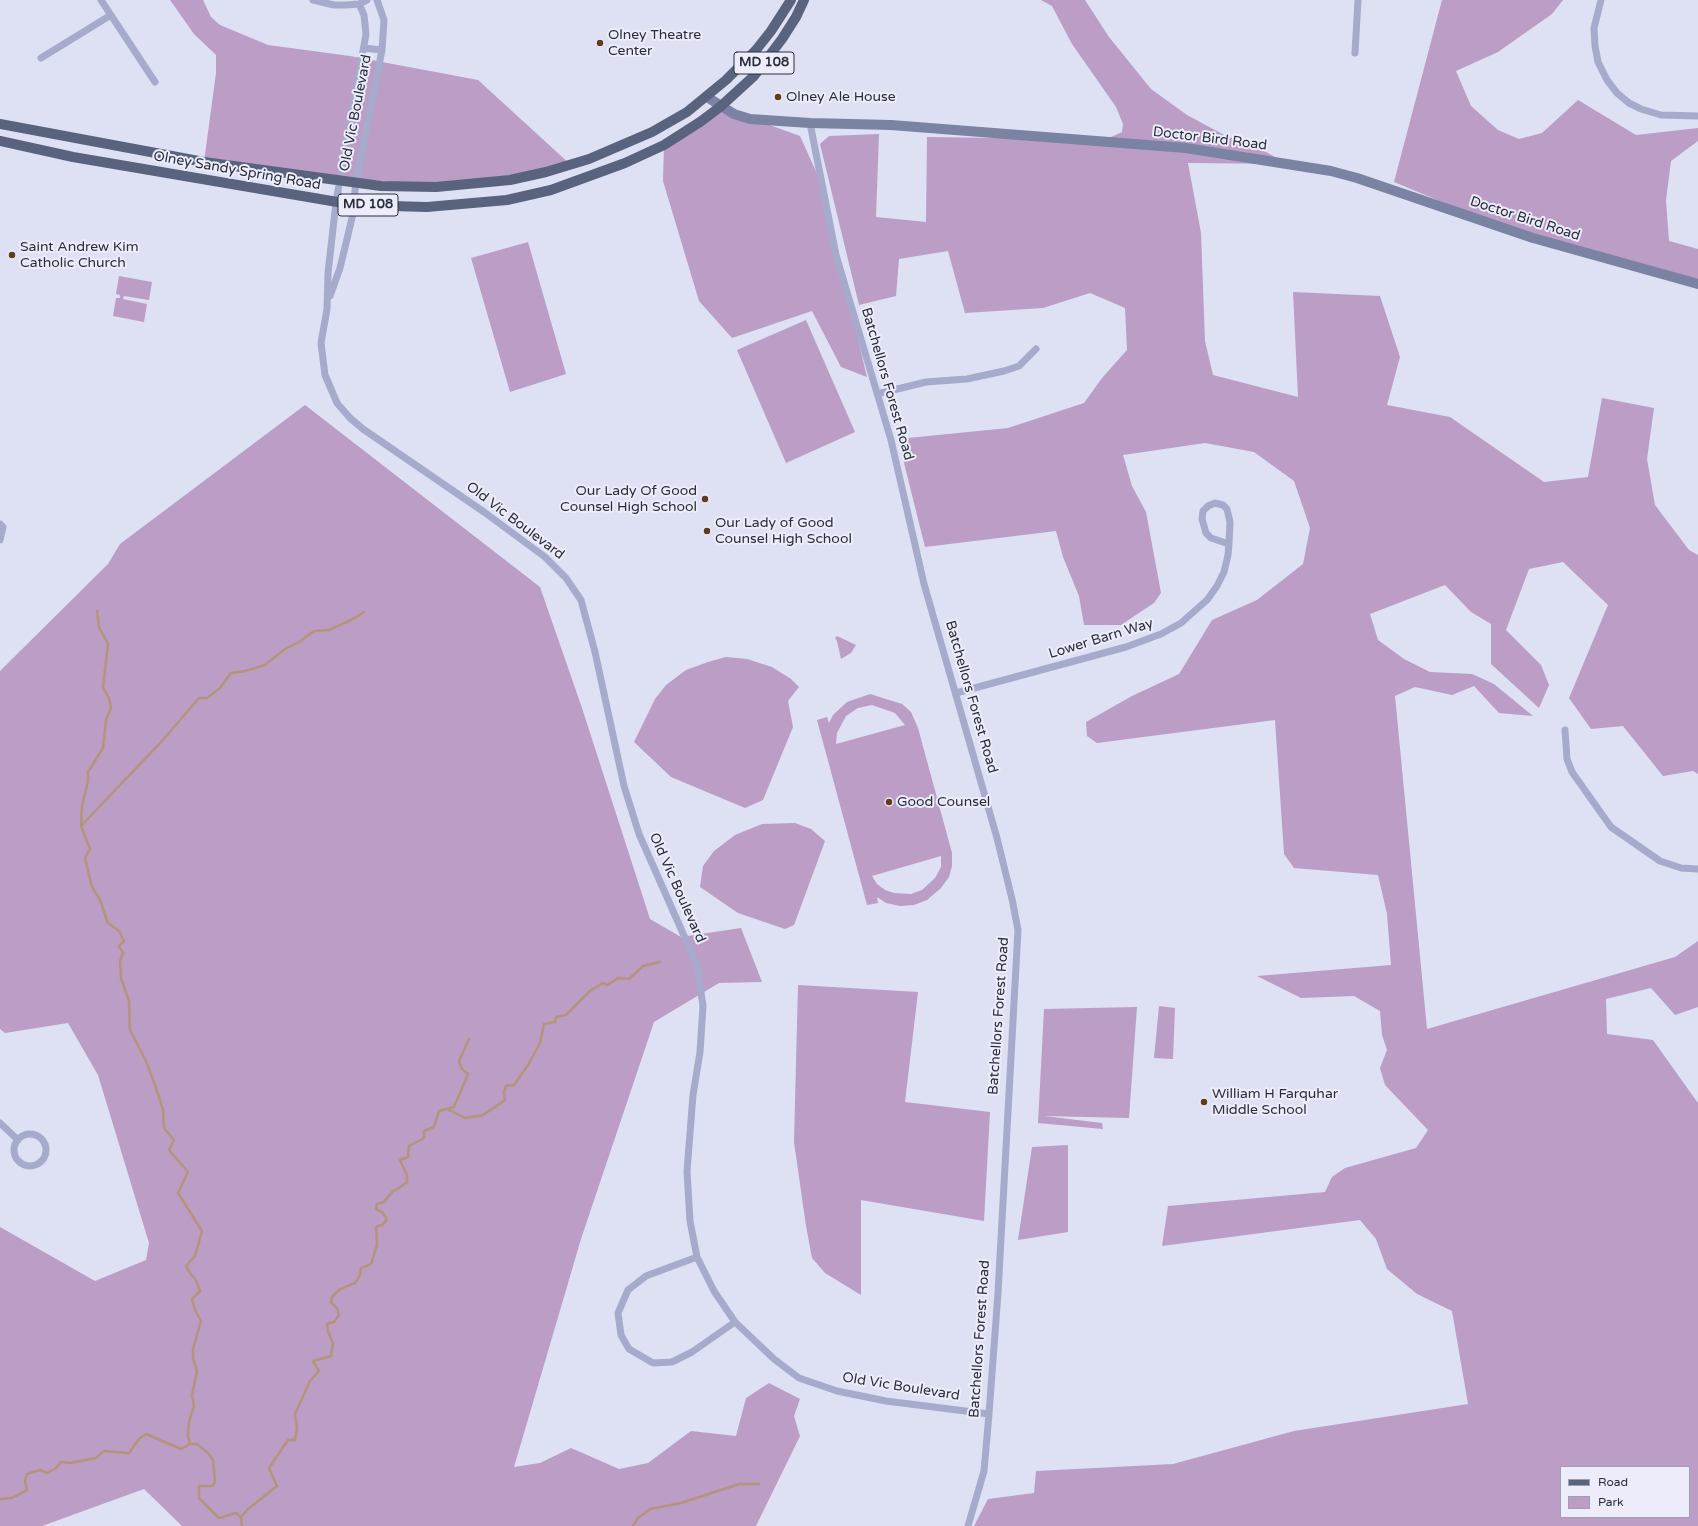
<!DOCTYPE html>
<style>
body{margin:0}
#map{position:relative;width:1698px;height:1526px;overflow:hidden;background:#dee0f4;font-family:"Varela Round",sans-serif}
canvas{display:block}
.legend{position:absolute;left:1560px;top:1466px;width:130px;height:52px;box-sizing:border-box;background:#ececfb;border:1px solid #9ea0ae;margin:0;padding:5px 7px;list-style:none;font-size:12px;color:#292e3b}
.legend li{display:flex;align-items:center;gap:8px;height:20px}
.legend b{width:20px;border:1px solid #9ea0ae}
</style>
<div id="map">
<canvas width="1698" height="1526"></canvas>
<ul class="legend">
<li><b style="height:5px;background:#59637e"></b>Road</li>
<li><b style="height:11px;background:#bb9dc5"></b>Park</li>
</ul>
</div>
<script>
const c = document.querySelector('canvas').getContext('2d');
c.lineJoin = 'round';
function paint(path, color) {
  c.fillStyle = color;
  c.fill(path, 'evenodd');
}
function toPath(rows) {
  const path = new Path2D();
  for (const r of rows) {
    if (r.length === 3) {
      path.moveTo(r[0] + r[2], r[1]);
      path.arc(r[0], r[1], r[2], 0, 2 * Math.PI);
      continue;
    }
    path.moveTo(r[0], r[1]);
    for (let i = 2; i < r.length; i += 2) path.lineTo(r[i], r[i + 1]);
  }
  return path;
}
function trace(path, color, width, dash) {
  c.strokeStyle = color;
  c.lineWidth = width;
  c.lineCap = dash ? 'butt' : 'round';
  c.setLineDash(dash || []);
  c.stroke(path);
}
function write(font, color, halo, rows, align = 'center') {
  c.font = font + ' "Varela Round",sans-serif';
  c.lineWidth = 4;
  c.setLineDash([]);
  c.textBaseline = 'middle';
  c.strokeStyle = halo;
  c.fillStyle = color;
  for (const [text, x, y, turn = 0] of rows) {
    c.save();
    c.translate(x, y);
    c.rotate((+turn || 0) * Math.PI / 180);
    c.textAlign = isNaN(turn) ? turn : align;
    if (halo) c.strokeText(text, 0, 0);
    c.fillText(text, 0, 0);
    c.restore();
  }
}
const green = toPath([
 [170,0,203,0,211,17,220,25,268,45,350,56,478,80,571,165,546,172,436,187,204,162,216,73,216,55,194,34],
 [1041,0,1085,0,1109,37,1151,89,1187,115,1226,136,1253,145,1288,164,1188,163,1201,233,1205,341,1213,375,1298,397,1293,292,1380,296,1400,357,1387,405,1450,417,1544,482,1588,477,1602,398,1654,408,1647,459,1655,505,1689,550,1698,555,1698,774,1693,771,1663,776,1623,726,1591,729,1569,698,1608,605,1563,562,1529,569,1506,630,1541,665,1549,685,1539,708,1491,664,1491,624,1471,612,1445,585,1370,614,1378,640,1404,659,1430,672,1472,674,1494,684,1533,716,1499,713,1474,686,1452,695,1415,687,1395,696,1427,1029,1675,957,1698,941,1698,1007,1675,1015,1651,988,1606,999,1607,1034,1653,1040,1698,1103,1698,1526,974,1526,988,1499,1034,1493,1036,1471,1173,1464,1294,1431,1468,1404,1452,1311,1417,1294,1387,1269,1376,1239,1360,1220,1162,1246,1168,1206,1325,1192,1332,1177,1345,1168,1416,1148,1428,1130,1385,1085,1380,1068,1387,1050,1382,1035,1380,1011,1354,996,1301,998,1257,976,1391,965,1387,914,1378,875,1294,868,1284,854,1275,720,1097,743,1087,736,1086,722,1132,696,1179,674,1212,620,1257,600,1303,564,1310,528,1294,481,1254,452,1205,443,1123,455,1132,486,1146,512,1161,593,1154,603,1121,625,1084,625,1079,596,1063,557,1056,531,925,547,898,439,1008,428,1084,403,1102,378,1127,350,1125,308,1090,293,1043,308,965,313,948,251,899,259,896,296,859,305,820,144,829,136,879,134,876,217,926,222,927,137,1070,139,1100,142,1122,132,1123,124,1116,107,1072,44,1052,6],
 [1561,1467,1689,1467,1689,1517,1561,1517],
 [1442,0,1563,0,1552,14,1498,52,1456,71,1471,106,1498,130,1519,139,1542,133,1578,100,1636,135,1698,128,1698,141,1671,161,1666,200,1669,241,1698,249,1698,284,1507,229,1394,182],
 [720,107,800,136,819,178,867,377,841,367,812,311,732,338,699,301,663,181,664,145],
 [528,242,566,374,510,392,471,258],
 [119,276,152,282,149,300,124,296,123,299,147,304,144,322,113,316,116,298,120,298,120,295,116,294],
 [806,320,855,432,786,463,737,350],
 [305,405,540,587,582,708,650,919,681,937,741,928,762,982,719,983,654,1022,581,1239,514,1467,540,1463,571,1448,619,1469,648,1463,691,1431,736,1436,746,1398,769,1383,800,1399,794,1416,800,1436,756,1526,182,1526,144,1489,42,1526,0,1526,0,1227,95,1281,146,1260,149,1243,98,1075,68,1023,5,1033,0,1029,0,671,108,564,120,544],
 [837,636,856,645,851,653,841,659,837,641,835,638],
 [726,657,747,659,772,667,791,679,799,687,788,701,793,727,763,800,745,808,671,777,634,742,655,699,666,685,686,670,708,662],
 [870,694,902,704,911,712,918,728,952,853,952,866,949,877,941,888,927,900,914,905,900,906,886,903,877,897,878,903,867,905,817,720,827,717,829,723,833,715,847,702],
 [872,705,895,713,905,725,836,744,837,733,846,716,858,708],
 [941,856,941,867,935,878,922,890,911,894,894,893,885,890,877,884,872,876],
 [795,823,811,829,825,841,794,925,785,929,738,913,700,887,703,866,714,851,735,835,762,824],
 [798,985,918,992,905,1102,990,1112,984,1221,861,1200,861,1295,825,1273,812,1258,806,1226,794,1142],
 [1159,1006,1175,1008,1173,1059,1154,1058],
 [1137,1007,1129,1118,1044,1116,1102,1123,1103,1129,1038,1123,1044,1009],
 [1068,1145,1068,1232,1018,1240,1032,1147]
]);
const stream = toPath([
 [81,826,82,806,88,781,88,772,103,748,106,720,111,708,109,698,103,688,108,644,99,627,97,611],
 [447,1109,465,1118,483,1115,505,1100,504,1092,506,1086,514,1085,528,1065,540,1043,544,1024,555,1022,556,1017,566,1015,590,991,603,983,608,985,618,978,629,979,643,966,660,962],
 [190,1444,188,1436,189,1422,194,1406,192,1395,197,1371,193,1358,193,1349,201,1321,195,1310,192,1299,200,1291,196,1280,190,1273,186,1266,195,1256,202,1231,178,1193,188,1172,169,1150,174,1140,164,1128,163,1110,156,1088,146,1061,130,1030,129,1001,121,978,120,961,123,953,119,946,124,941,119,931,108,923,100,900,92,887,85,858,90,849,81,826,162,741,199,698,207,698,220,688,231,673,245,671,265,665,285,649,299,642,314,631,329,630,353,619,364,612],
 [0,1499,12,1498,27,1490,25,1481,27,1474,40,1470,47,1473,55,1469,61,1462,70,1463,96,1458,104,1451,129,1453,139,1439,146,1434,181,1449,190,1444,197,1444,208,1453,213,1460,215,1481,213,1486,199,1486,199,1498,219,1518,236,1513,241,1517,242,1526],
 [241,1517,247,1510,277,1486,269,1468,288,1440,295,1440,297,1429,295,1414,310,1381,319,1371,313,1361,331,1356,333,1343,328,1332,327,1324,334,1322,339,1315,337,1308,331,1302,332,1297,340,1289,355,1283,360,1275,361,1268,371,1264,377,1245,376,1227,382,1225,387,1220,383,1213,376,1209,377,1204,384,1202,393,1191,399,1188,407,1182,407,1175,400,1160,408,1157,409,1146,424,1138,424,1131,434,1127,439,1111,454,1107,468,1074,462,1069,459,1061,469,1039],
 [633,1526,638,1518,650,1509,681,1503,739,1484,759,1484]
]);
const street = toPath([
 [101,0,155,82],
 [313,0,334,5,346,5,359,4,367,0],
 [1601,0,1594,28,1595,46,1598,62,1607,80,1617,93,1629,103,1641,109,1661,115,1698,116],
 [359,4,364,15,366,34,336,202,328,273,327,309,321,343,325,375,337,403,350,418,363,429,484,512,545,557,566,578,581,600,595,652,624,786,639,834,697,965,703,1006,700,1052,693,1095,687,1171,690,1221,697,1257,714,1291,735,1322,774,1359,799,1378,837,1391,886,1401,989,1414],
 [364,48,382,50],
 [1355,53,1358,0],
 [41,58,111,15],
 [810,123,836,255,891,440,924,584,997,838,1012,899,1018,930,998,1293,989,1414,984,1471,968,1526],
 [330,296,340,268,352,218,356,182,382,50,384,20,377,0],
 [877,394,926,382,967,379,1004,371,1019,366,1036,349],
 [0,524,3,527,0,540],
 [956,693,1126,647,1161,634,1181,623,1207,600,1217,586,1224,572,1228,555,1229,544,1230,522,1227,509,1223,505,1215,503,1208,506,1203,511,1202,519,1206,533,1211,538,1229,544],
 [1565,730,1567,759,1572,772,1611,827,1660,861,1681,868,1698,869],
 [0,1123,18,1140],
 [30,1150,16],
 [697,1257,646,1276,628,1290,618,1313,621,1335,629,1349,653,1363,672,1362,692,1352,735,1322]
]);
const secondary = toPath([
 [707,97,734,114,750,119,810,123,891,125,1186,148,1331,171,1357,178,1533,238,1698,284]
]);
const primary = toPath([
 [0,124,204,162,381,186,436,187,510,180,546,172,589,159,652,132,687,112,726,80,756,50,771,31,791,0],
 [0,141,73,157,355,205,427,207,507,200,551,190,625,163,664,145,700,122,720,107,754,76,782,39,796,17,804,0]
]);
const markers = [
 [600,43,4,"#603c1b"],
 [778,97,4,"#603c1b"],
 [12,255,4,"#603c1b"],
 [705,499,4,"#603c1b"],
 [707,531,4,"#603c1b"],
 [889,802,4,"#603c1b"],
 [1204,1102,4,"#603c1b"]
];
const shields = [
 [764,63,60],
 [368,205,60]
];
const shieldNames = [
 ["MD 108",764,63],
 ["MD 108",368,205]
];
const poiNames = [
 ["Olney Theatre",608,35],
 ["Center",608,51],
 ["Olney Ale House",786,97],
 ["Saint Andrew Kim",20,247],
 ["Catholic Church",20,263],
 ["Our Lady Of Good",697,491,"right"],
 ["Counsel High School",697,507,"right"],
 ["Our Lady of Good",715,523],
 ["Counsel High School",715,539],
 ["Good Counsel",897,802],
 ["William H Farquhar",1212,1094],
 ["Middle School",1212,1110]
];
const streetNames = [
 ["Old Vic Boulevard",356,113,-79],
 ["Doctor Bird Road",1210,139,7],
 ["Olney Sandy Spring Road",237,171,10],
 ["Doctor Bird Road",1525,219,18],
 ["Batchellors Forest Road",887,384,74],
 ["Old Vic Boulevard",515,521,37],
 ["Lower Barn Way",1101,639,-17],
 ["Batchellors Forest Road",971,697,74],
 ["Old Vic Boulevard",677,888,66],
 ["Batchellors Forest Road",999,1016,-86],
 ["Batchellors Forest Road",980,1339,-86],
 ["Old Vic Boulevard",901,1387,9]
];
paint(green, '#bb9dc5');
trace(stream, '#b4957b', 2.5);
trace(street, '#a6abcb', 7);
trace(secondary, '#7a83a2', 10);
trace(primary, '#59637e', 10);
for (const [x, y, r, color] of markers) {
  const dot = new Path2D();
  dot.arc(x, y, r, 0, 2 * Math.PI);
  c.fillStyle = color;
  c.fill(dot);
  trace(dot, '#ececfb', 1.5);
}
for (const [x, y, w] of shields) {
  const box = new Path2D();
  box.roundRect(x - w / 2, y - 11, w, 22, 3);
  c.fillStyle = '#ececfb';
  c.fill(box);
  trace(box, '#292e3b', 1);
}
write('bold 13px', '#292e3b', null, shieldNames);
write('14px', '#292e3b', '#ececfb', poiNames, 'left');
write('14px', '#292e3b', '#ececfb', streetNames);
</script>
